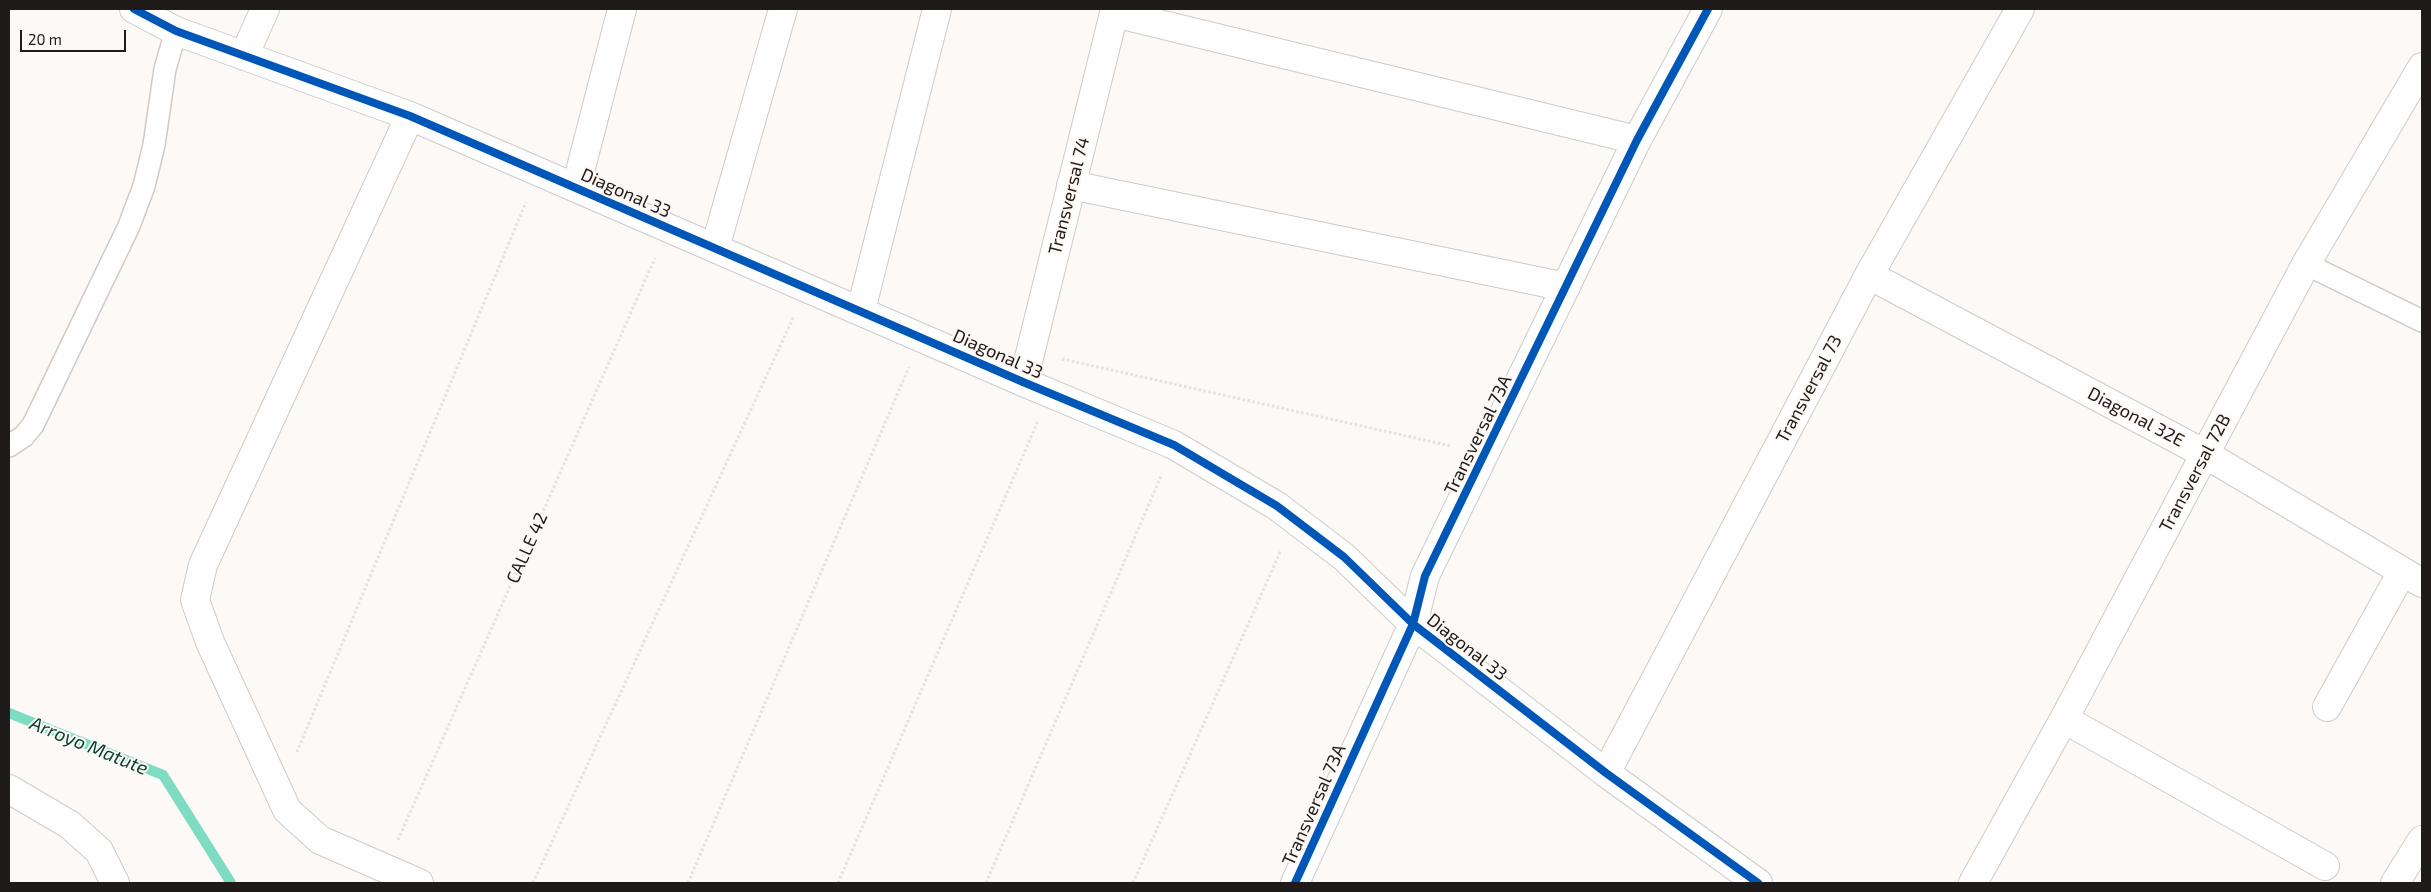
<!DOCTYPE html>
<style>
body{margin:0}
#map{position:relative;width:2431px;height:892px;overflow:hidden;background:#fcf9f7;font-family:"Exo 2",sans-serif}
canvas{display:block}
.frame{position:absolute;inset:0;border:10px solid #1f1b1a;pointer-events:none}
.scale{position:absolute;left:20px;top:30px;width:106px;height:22px;box-sizing:border-box;border:2px solid #1f1b1a;border-top:0;padding-left:6px;font-size:15px;line-height:18px;white-space:nowrap;color:#1f1b1a;-webkit-text-stroke:4px #fef8f5;paint-order:stroke}
</style>
<div id="map">
<canvas width="2431" height="892"></canvas>
<div class="frame"></div>
<div class="scale">20 m</div>
</div>
<script>
const c = document.querySelector('canvas').getContext('2d');
c.lineJoin = 'round';
function toPath(rows) {
  const path = new Path2D();
  for (const r of rows) {
    path.moveTo(r[0], r[1]);
    for (let i = 2; i < r.length; i += 2) path.lineTo(r[i], r[i + 1]);
  }
  return path;
}
function trace(path, color, width, dash) {
  c.strokeStyle = color;
  c.lineWidth = width;
  c.lineCap = dash ? 'butt' : 'round';
  c.setLineDash(dash || []);
  c.stroke(path);
}
function write(font, color, halo, rows, align = 'center') {
  c.font = font + ' "Exo 2",sans-serif';
  c.lineWidth = 4;
  c.setLineDash([]);
  c.textBaseline = 'middle';
  c.strokeStyle = halo;
  c.fillStyle = color;
  for (const [text, x, y, turn = 0] of rows) {
    c.save();
    c.translate(x, y);
    c.rotate((+turn || 0) * Math.PI / 180);
    c.textAlign = isNaN(turn) ? turn : align;
    if (halo) c.strokeText(text, 0, 0);
    c.fillText(text, 0, 0);
    c.restore();
  }
}
const stream = toPath([
 [9,713,163,775,231,883]
]);
const path = toPath([
 [1062,359,1451,446],
 [297,752,526,202],
 [398,840,655,258],
 [533,883,794,316],
 [688,883,909,367],
 [838,883,1038,421],
 [986,883,1162,474],
 [1133,883,1281,550]
]);
const service = toPath([
 [2306,264,2422,321],
 [9,446,24,436,33,425,129,226,144,186,154,145,165,69,176,31]
]);
const minor = toPath([
 [134,9,176,31,410,116,1023,382,1174,445,1277,506,1344,557,1413,624,1606,773,1758,883],
 [1114,13,1637,140],
 [244,56,265,9],
 [410,116,203,565,195,600,210,642,287,810,320,840,419,883],
 [1071,185,1566,287],
 [576,187,622,9],
 [715,248,783,9],
 [1869,275,2205,454,2422,583],
 [861,310,937,9],
 [1023,382,1115,9],
 [2327,707,2402,572],
 [2064,719,2325,866],
 [1606,773,1869,275,2020,9],
 [9,789,70,825,99,851,115,883],
 [1295,883,1413,624,1425,576,1637,140,1708,9],
 [1973,883,2064,719,2306,264,2422,67],
 [2395,883,2422,840]
]);
const cycleway = toPath([
 [134,9,176,31,410,116,1023,382,1174,445,1277,506,1344,557,1413,624,1606,773,1758,883],
 [1295,883,1413,624,1425,576,1637,140,1708,9]
]);
const streetNames = [
 ["Diagonal 33",626,193,24],
 ["Transversal 74",1069,196,-76],
 ["Diagonal 33",998,354,24],
 ["Transversal 73",1809,389,-62],
 ["Diagonal 32E",2136,417,28],
 ["Transversal 73A",1478,435,-64],
 ["Transversal 72B",2195,473,-62],
 ["CALLE 42",527,548,-66],
 ["Diagonal 33",1467,647,38],
 ["Transversal 73A",1314,805,-66]
];
const waterNames = [
 ["Arroyo Matute",89,746,22]
];
trace(stream, '#7edcc2', 10);
trace(service, '#cecbc9', 24);
trace(minor, '#cecbc9', 30);
trace(path, '#e2e2e2', 3, [2.5, 2.5]);
trace(service, '#fffefe', 21);
trace(minor, '#fffefe', 28);
trace(cycleway, '#0057b8', 8);
write('18px', '#1f1b1a', '#fef8f5', streetNames);
write('italic 19px', '#044233', '#fef8f5', waterNames);
</script>
